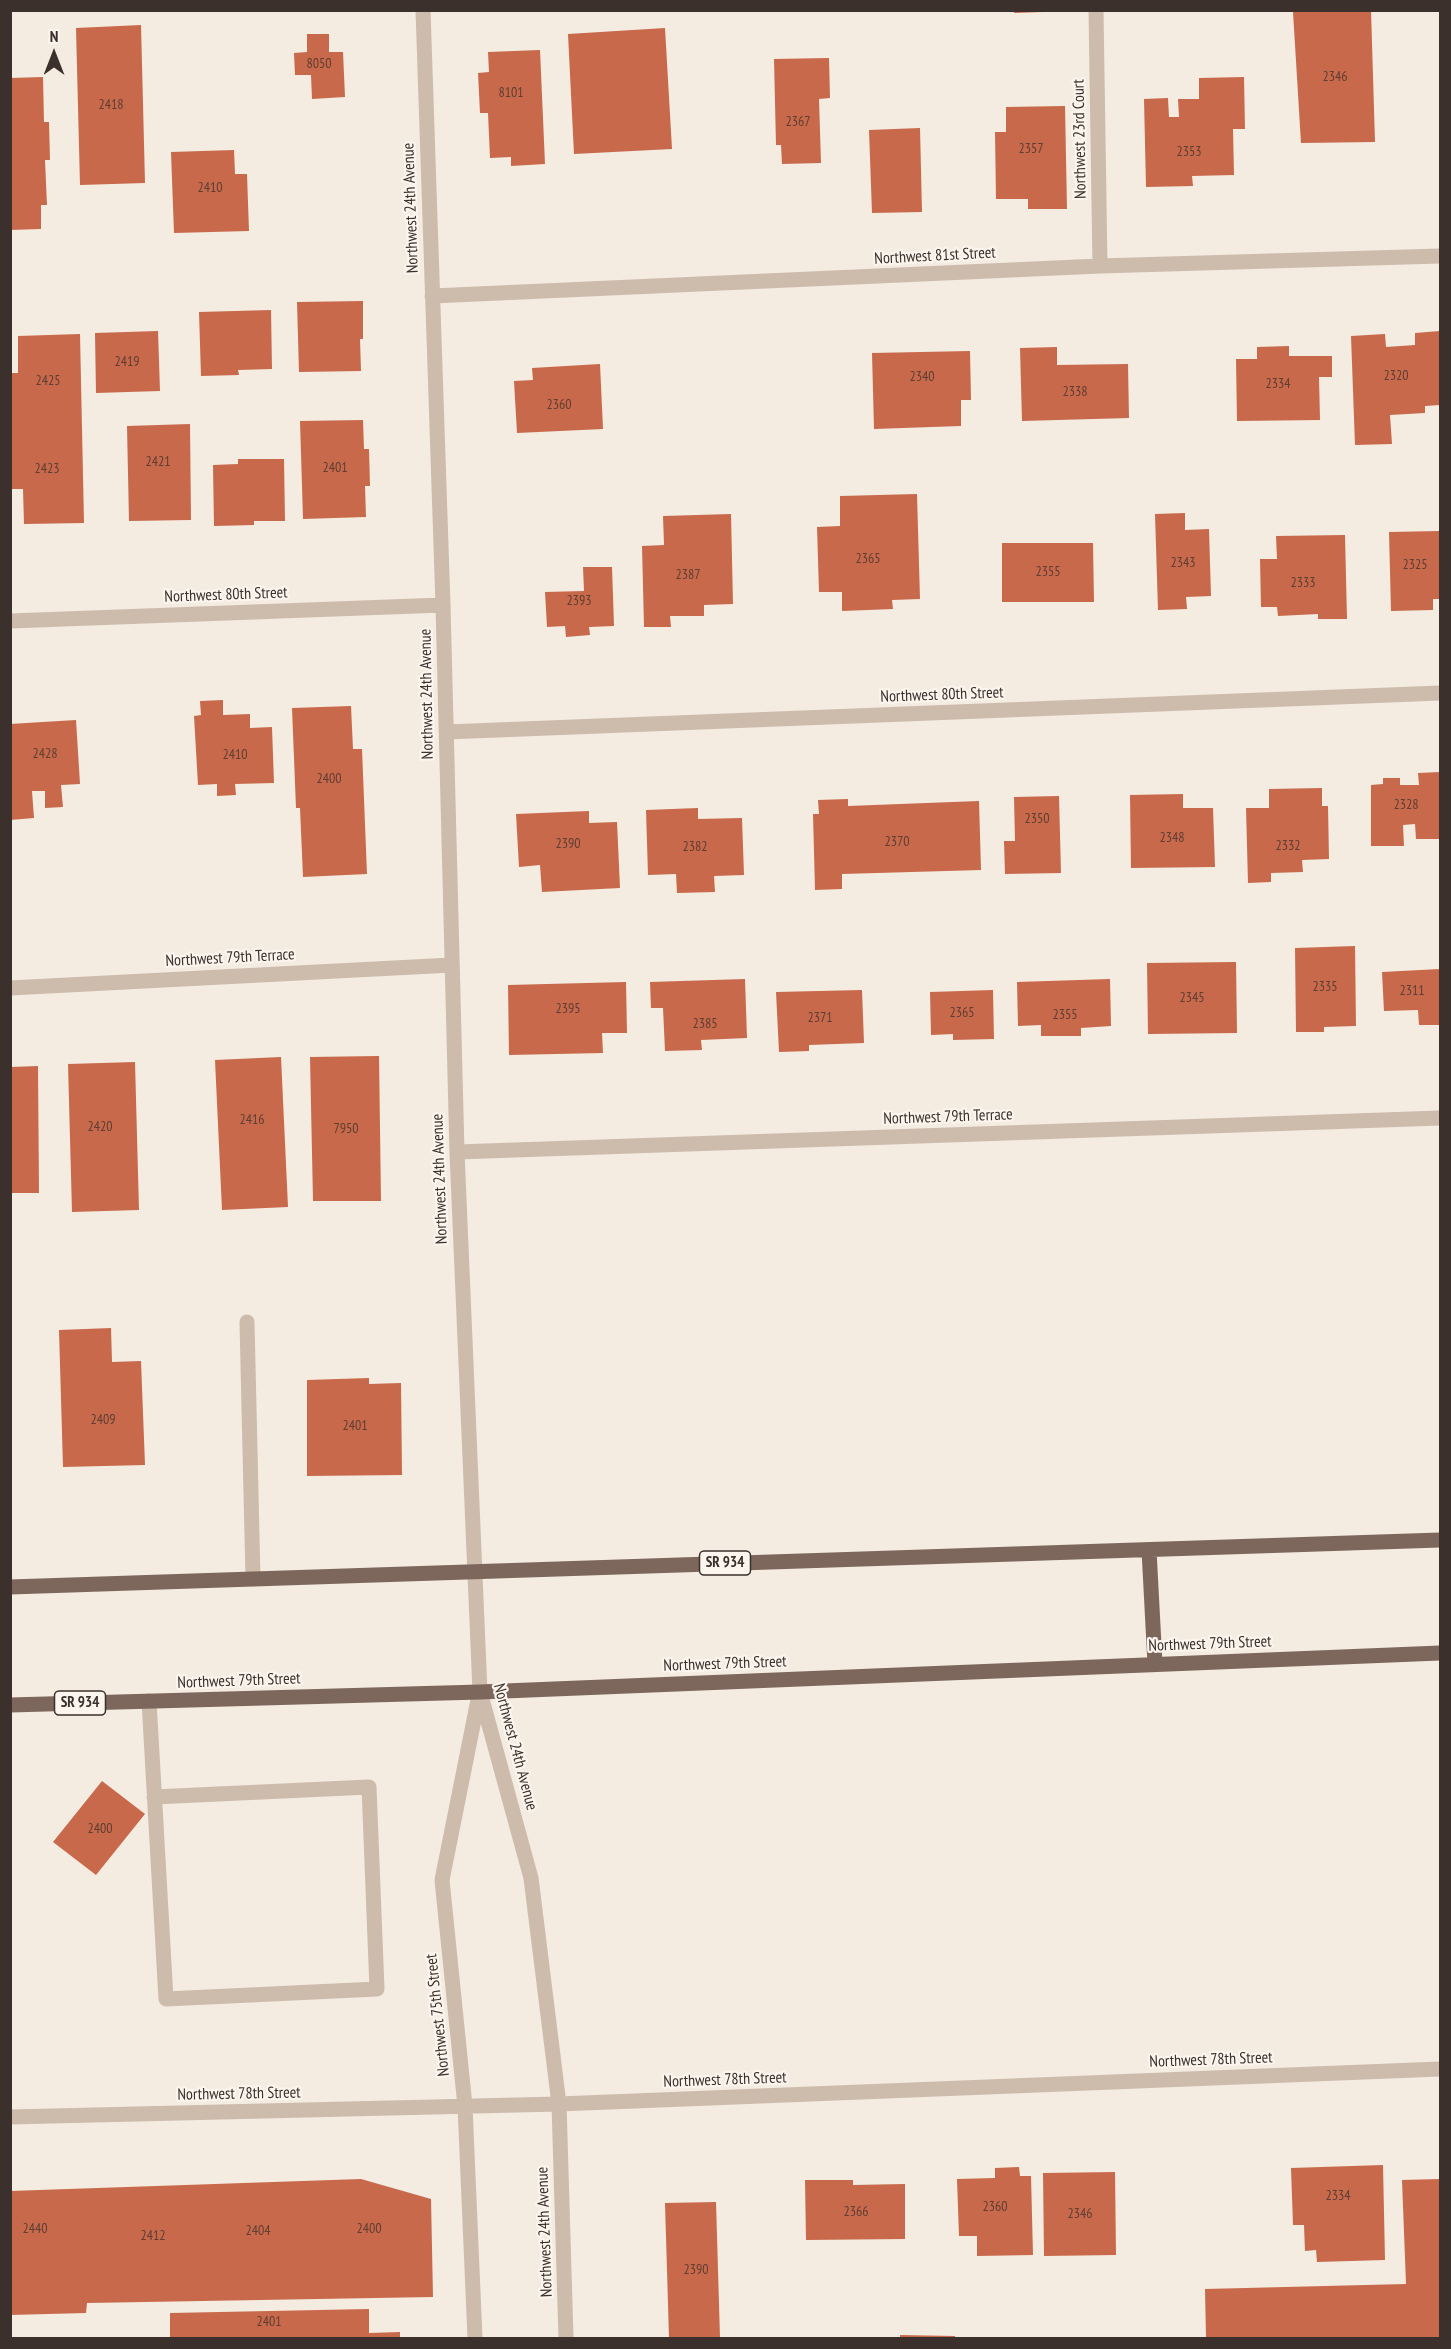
<!DOCTYPE html>
<style>
body{margin:0}
#map{position:relative;width:1451px;height:2349px;overflow:hidden;background:#f4ebe1;font-family:"PT Sans Narrow",sans-serif}
canvas{display:block}
.frame{position:absolute;inset:0;border:12px solid #3b302b;pointer-events:none}
.north{position:absolute;left:24px;top:24px;width:60px;height:60px;-webkit-text-stroke:4px #fbf5ee;paint-order:stroke;rotate:0deg;font-size:16px;font-weight:700;line-height:24px;text-align:center;color:#3b302b}
.north::after{content:'';display:block;margin:auto;width:21px;height:27px;background:#3b302b;clip-path:polygon(50% 0,100% 100%,50% 72%,0 100%)}
</style>
<div id="map">
<canvas width="1451" height="2349"></canvas>
<div class="frame"></div>
<div class="north">N</div>
</div>
<script>
const c = document.querySelector('canvas').getContext('2d');
c.lineJoin = 'round';
function paint(path, color) {
  c.fillStyle = color;
  c.fill(path, 'evenodd');
}
function toPath(rows) {
  const path = new Path2D();
  for (const r of rows) {
    path.moveTo(r[0], r[1]);
    for (let i = 2; i < r.length; i += 2) path.lineTo(r[i], r[i + 1]);
  }
  return path;
}
function trace(path, color, width, dash) {
  c.strokeStyle = color;
  c.lineWidth = width;
  c.lineCap = dash ? 'butt' : 'round';
  c.setLineDash(dash || []);
  c.stroke(path);
}
function write(font, color, halo, rows, align = 'center') {
  c.font = font + ' "PT Sans Narrow",sans-serif';
  c.lineWidth = 4.5;
  c.setLineDash([]);
  c.textBaseline = 'middle';
  c.strokeStyle = halo;
  c.fillStyle = color;
  for (const [text, x, y, turn = 0] of rows) {
    c.save();
    c.translate(x, y);
    c.rotate((+turn || 0) * Math.PI / 180);
    c.textAlign = isNaN(turn) ? turn : align;
    if (halo) c.strokeText(text, 0, 0);
    c.fillText(text, 0, 0);
    c.restore();
  }
}
const building = toPath([
 [1014,10,1043,10,1043,12,1014,13],
 [1331,10,1371,10,1375,142,1301,143,1293,12],
 [141,25,145,183,80,185,76,28],
 [665,28,672,149,574,154,568,34],
 [307,34,329,34,329,52,343,52,345,97,312,99,311,75,295,75,294,53,307,52],
 [540,50,545,164,511,166,511,157,490,158,488,113,480,113,478,73,489,72,488,52],
 [829,58,830,98,819,99,821,163,782,164,781,145,776,145,774,59],
 [43,77,44,122,49,122,50,160,45,160,47,205,41,205,41,229,10,230,10,78],
 [1244,77,1245,129,1233,129,1234,175,1192,176,1193,186,1146,187,1144,99,1168,98,1169,117,1179,117,1178,99,1199,99,1199,78],
 [1065,106,1067,209,1028,209,1028,199,996,199,995,132,1006,132,1006,107],
 [920,128,922,212,872,213,869,130],
 [234,150,235,174,247,174,249,231,174,233,171,152],
 [363,301,363,339,360,339,361,371,299,372,297,302],
 [271,310,272,369,238,370,239,375,201,376,199,312],
 [158,331,160,391,96,393,95,333],
 [1440,331,1440,405,1425,406,1425,413,1390,415,1392,444,1355,445,1351,336,1385,334,1386,347,1415,345,1415,333],
 [80,334,84,523,24,524,23,489,12,489,10,373,18,373,18,336],
 [1289,346,1289,356,1332,356,1332,377,1319,377,1320,420,1237,421,1236,359,1257,359,1257,347],
 [1057,347,1057,365,1128,364,1129,418,1022,421,1020,348],
 [970,351,971,400,961,400,961,426,874,429,872,353],
 [600,364,603,429,517,433,514,381,533,380,532,368],
 [363,420,364,449,369,449,370,486,365,486,366,517,303,519,300,421],
 [190,424,191,520,129,521,127,426],
 [238,459,284,459,285,521,254,521,254,525,214,526,213,465,238,464],
 [917,494,920,599,892,600,893,609,842,611,842,592,819,592,817,527,840,526,840,496],
 [1185,513,1185,530,1209,529,1211,596,1186,597,1187,609,1158,610,1155,514],
 [731,514,733,604,704,605,704,616,670,616,671,627,644,627,642,546,664,545,663,516],
 [1440,531,1440,599,1433,599,1433,610,1391,611,1389,532],
 [1345,535,1347,619,1318,619,1318,614,1278,616,1277,607,1261,607,1260,559,1277,559,1276,536],
 [1002,543,1093,543,1094,602,1002,602],
 [583,567,612,567,614,626,589,627,590,635,566,637,565,626,547,627,545,592,584,591],
 [223,700,223,715,250,714,250,728,272,727,274,783,235,784,236,795,217,796,217,784,198,785,194,716,201,715,200,701],
 [351,706,353,749,362,749,367,874,303,877,300,808,296,808,292,708],
 [76,720,80,784,61,785,63,807,45,808,45,791,32,791,34,818,10,820,10,724],
 [1440,772,1440,839,1416,839,1415,824,1403,825,1404,846,1371,846,1371,785,1383,784,1383,778,1400,778,1400,785,1419,785,1418,773],
 [1322,788,1322,806,1328,806,1329,859,1302,860,1303,872,1271,873,1271,882,1248,883,1246,808,1269,808,1269,789],
 [1183,794,1183,808,1213,808,1215,867,1131,868,1130,795],
 [1059,796,1061,873,1005,874,1004,841,1015,841,1014,797],
 [848,799,848,806,979,801,981,870,842,874,842,889,815,890,813,814,819,814,818,800],
 [698,808,698,819,742,818,744,875,714,876,715,892,677,893,676,874,648,875,646,810],
 [589,811,589,823,617,822,620,888,542,892,540,865,519,867,516,814],
 [1355,946,1356,1026,1324,1027,1324,1032,1296,1032,1295,948],
 [1236,962,1237,1033,1148,1034,1147,963],
 [1440,969,1440,1025,1419,1025,1418,1010,1384,1011,1382,972],
 [745,979,747,1038,701,1040,702,1050,665,1051,663,1008,651,1008,650,982],
 [1110,979,1111,1026,1081,1028,1081,1036,1041,1036,1041,1025,1018,1026,1017,982],
 [626,982,627,1033,602,1033,603,1053,509,1055,508,985],
 [862,990,864,1043,809,1045,809,1051,779,1052,776,992],
 [993,990,994,1039,953,1040,953,1034,931,1035,930,992],
 [379,1056,381,1201,313,1201,310,1057],
 [281,1057,288,1207,222,1210,215,1060],
 [135,1062,139,1210,72,1212,68,1064],
 [38,1066,39,1193,10,1193,10,1067],
 [111,1328,112,1362,141,1361,145,1465,63,1467,59,1330],
 [369,1378,369,1384,401,1383,402,1475,307,1476,307,1380],
 [102,1781,145,1814,96,1875,53,1842],
 [1383,2165,1385,2260,1317,2262,1316,2250,1305,2251,1304,2225,1293,2225,1291,2168],
 [1019,2167,1020,2176,1031,2176,1033,2255,977,2256,977,2236,959,2236,957,2179,995,2178,995,2168],
 [1115,2172,1116,2255,1044,2256,1043,2173],
 [361,2179,431,2199,433,2297,87,2303,86,2313,10,2315,10,2191],
 [1440,2179,1440,2338,1206,2338,1205,2289,1406,2284,1402,2180],
 [805,2180,853,2180,853,2185,905,2184,905,2239,806,2240],
 [716,2202,720,2338,669,2338,665,2203],
 [369,2309,369,2333,400,2332,400,2338,170,2338,170,2313],
 [900,2335,955,2336,955,2338,900,2338]
]);
const minor = toPath([
 [423,10,443,605,457,1152,480,1692,531,1878,559,2104,566,2338],
 [1096,10,1100,266],
 [432,296,1100,266,1440,256],
 [10,621,443,605],
 [446,732,1440,693],
 [10,988,452,965],
 [457,1152,1440,1118],
 [247,1322,253,1579],
 [149,1701,166,1999,377,1989,369,1787,154,1797],
 [10,2117,559,2104,1440,2069],
 [475,2338,465,2106,442,1880,479,1695]
]);
const major = toPath([
 [1149,1550,1155,1664],
 [10,1587,1440,1540],
 [10,1705,480,1692,1440,1653]
]);
const numberNames = [
 ["8050",319,64],
 ["2346",1335,77],
 ["8101",511,93],
 ["2418",111,105],
 ["2367",798,122],
 ["2357",1031,149],
 ["2353",1189,152],
 ["2410",210,188],
 ["2419",127,362],
 ["2320",1396,376],
 ["2340",922,377],
 ["2425",48,381],
 ["2334",1278,384],
 ["2338",1075,392],
 ["2360",559,405],
 ["2421",158,462],
 ["2401",335,468],
 ["2423",47,469],
 ["2365",868,559],
 ["2343",1183,563],
 ["2325",1415,565],
 ["2355",1048,572],
 ["2387",688,575],
 ["2333",1303,583],
 ["2393",579,601],
 ["2428",45,754],
 ["2410",235,755],
 ["2400",329,779],
 ["2328",1406,805],
 ["2350",1037,819],
 ["2348",1172,838],
 ["2370",897,842],
 ["2390",568,844],
 ["2332",1288,846],
 ["2382",695,847],
 ["2335",1325,987],
 ["2311",1412,991],
 ["2345",1192,998],
 ["2395",568,1009],
 ["2365",962,1013],
 ["2355",1065,1015],
 ["2371",820,1018],
 ["2385",705,1024],
 ["2416",252,1120],
 ["2420",100,1127],
 ["7950",346,1129],
 ["2409",103,1420],
 ["2401",355,1426],
 ["2400",100,1829],
 ["2334",1338,2196],
 ["2360",995,2207],
 ["2366",856,2212],
 ["2346",1080,2214],
 ["2440",35,2229],
 ["2400",369,2229],
 ["2404",258,2231],
 ["2412",153,2236],
 ["2390",696,2270],
 ["2401",269,2322]
];
const shields = [
 [725,1563,51],
 [80,1703,51]
];
const shieldNames = [
 ["SR 934",725,1563],
 ["SR 934",80,1703]
];
const streetNames = [
 ["Northwest 23rd Court",1080,139,-91],
 ["Northwest 24th Avenue",411,208,-92],
 ["Northwest 81st Street",935,256,-3],
 ["Northwest 80th Street",226,595,-2],
 ["Northwest 24th Avenue",427,694,-91],
 ["Northwest 80th Street",942,695,-2],
 ["Northwest 79th Terrace",230,958,-3],
 ["Northwest 79th Terrace",948,1117,-2],
 ["Northwest 24th Avenue",440,1179,-92],
 ["Northwest 79th Street",1210,1644,-2],
 ["Northwest 79th Street",725,1664,-2],
 ["Northwest 79th Street",239,1681,-2],
 ["Northwest 24th Avenue",515,1747,75],
 ["Northwest 75th Street",438,2015,-96],
 ["Northwest 78th Street",1211,2060,-2],
 ["Northwest 78th Street",725,2080,-2],
 ["Northwest 78th Street",239,2094,-1],
 ["Northwest 24th Avenue",545,2232,-92]
];
paint(building, '#c8694b');
trace(minor, '#cdbbac', 15);
trace(major, '#7d675c', 15);
write('14px', '#5e3e33', null, numberNames);
for (const [x, y, w] of shields) {
  const box = new Path2D();
  box.roundRect(x - w / 2, y - 12, w, 24, 4.5);
  c.fillStyle = '#fbf5ee';
  c.fill(box);
  trace(box, '#3b302b', 1.5);
}
write('bold 15px', '#3b302b', null, shieldNames);
write('16px', '#3b302b', '#fbf5ee', streetNames);
</script>
